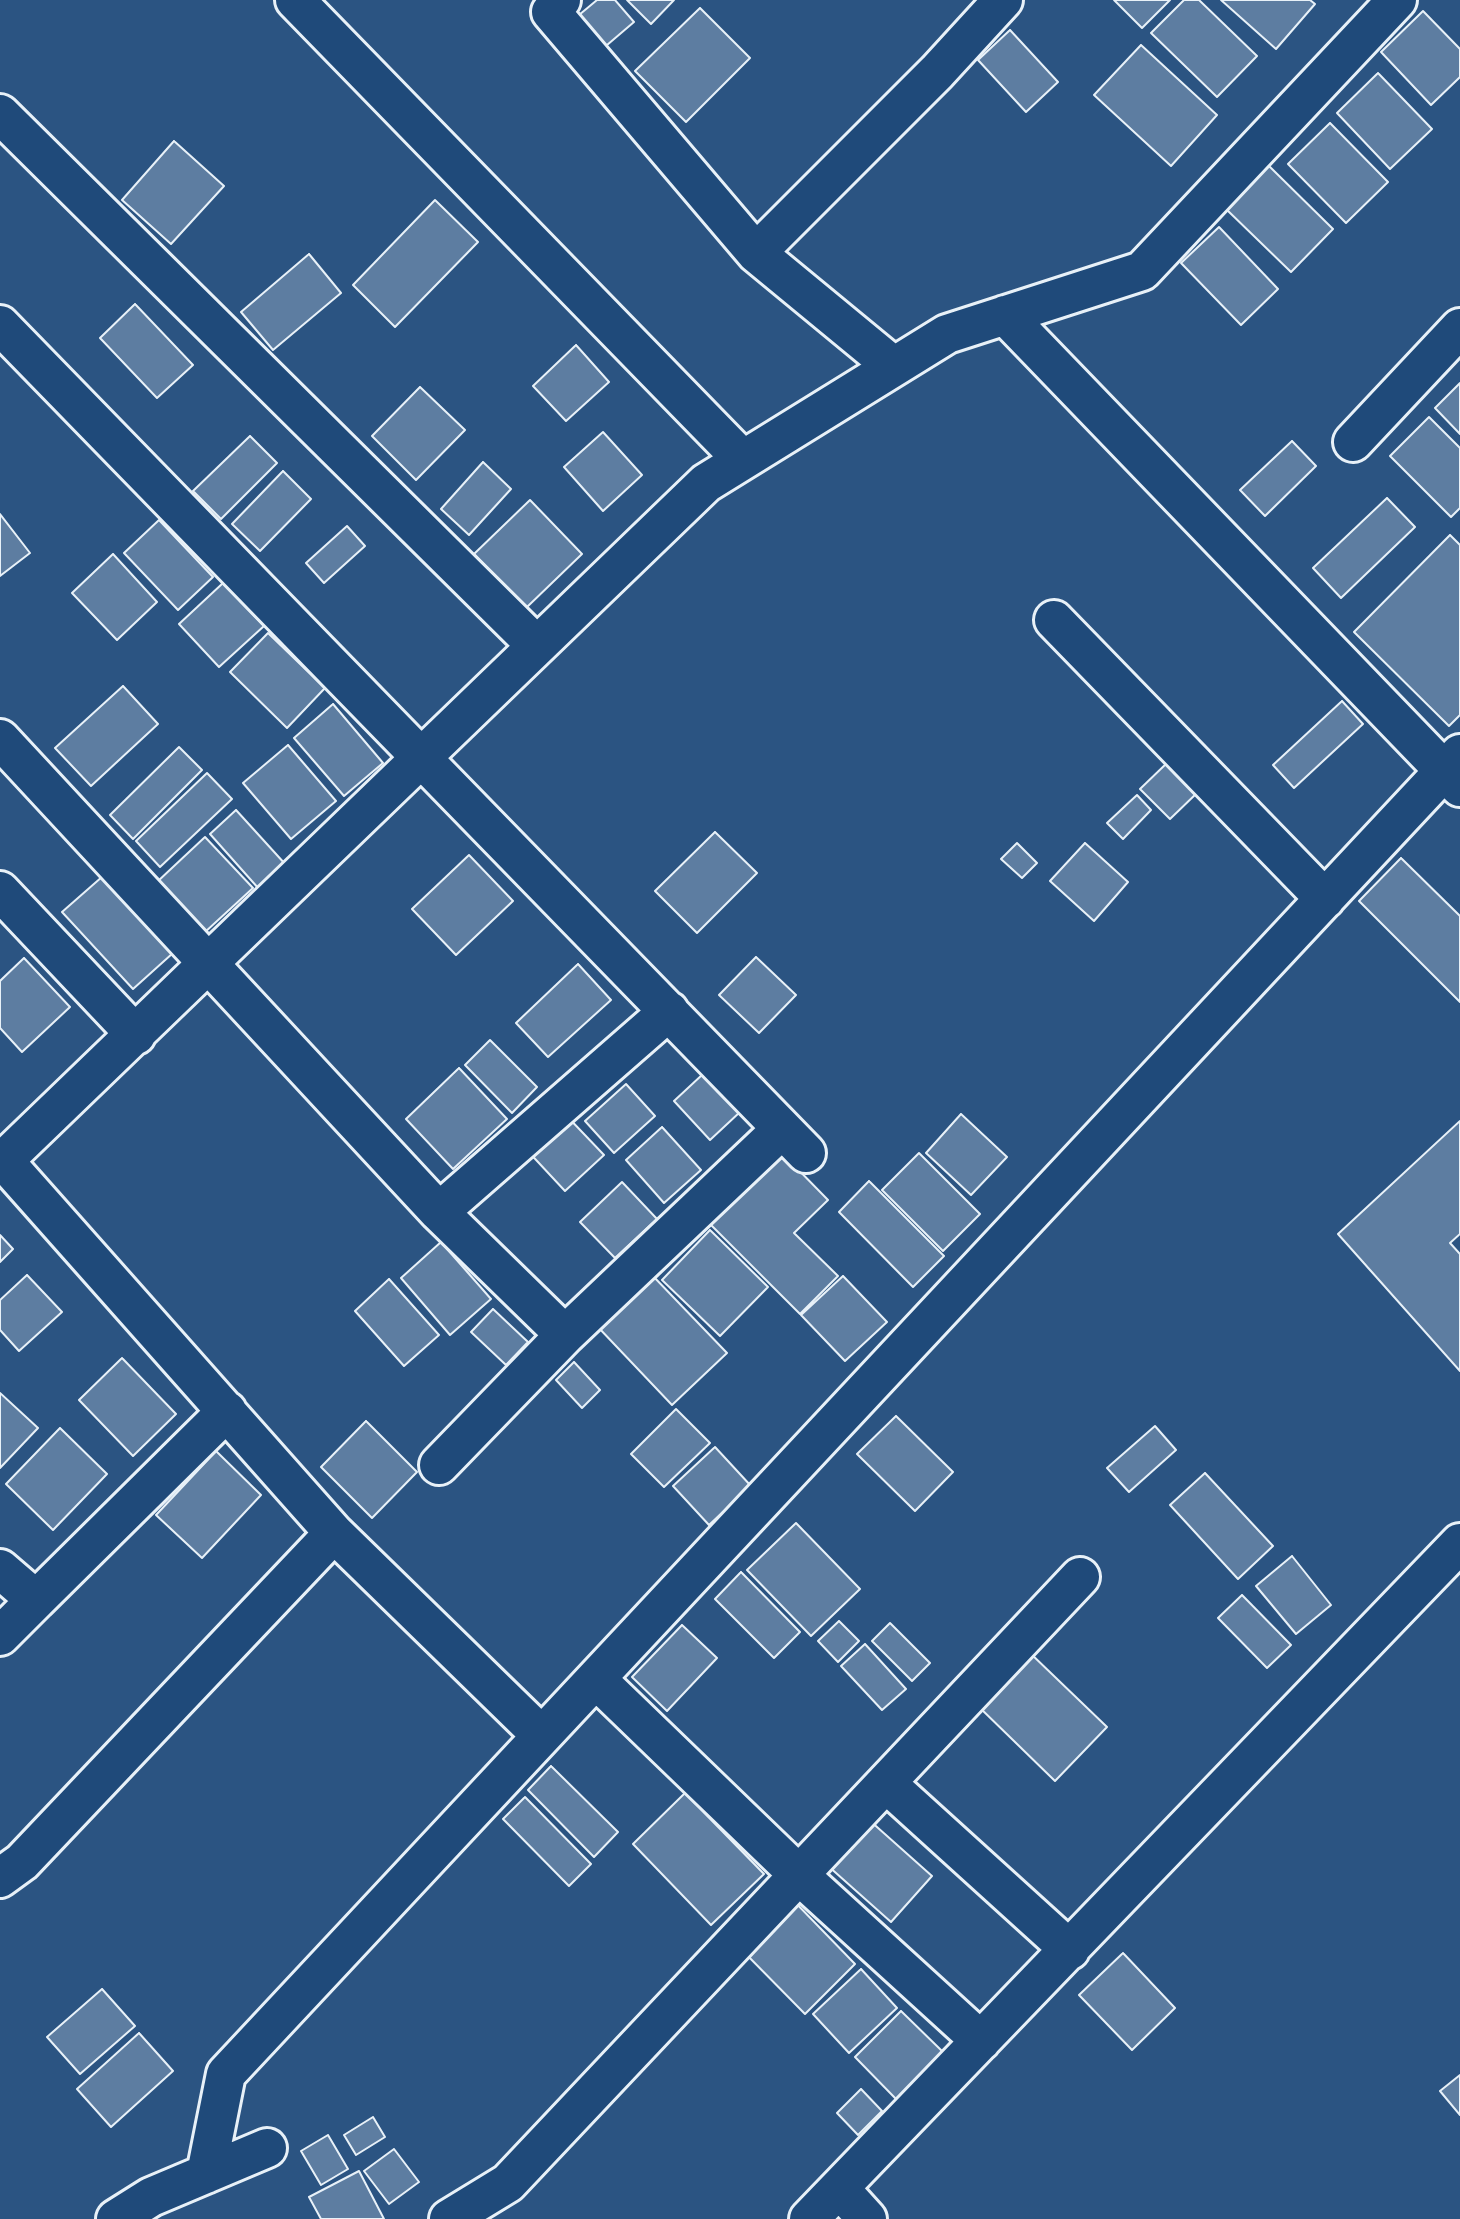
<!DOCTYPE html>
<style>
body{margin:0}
canvas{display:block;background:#2b5482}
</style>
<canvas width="1460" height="2219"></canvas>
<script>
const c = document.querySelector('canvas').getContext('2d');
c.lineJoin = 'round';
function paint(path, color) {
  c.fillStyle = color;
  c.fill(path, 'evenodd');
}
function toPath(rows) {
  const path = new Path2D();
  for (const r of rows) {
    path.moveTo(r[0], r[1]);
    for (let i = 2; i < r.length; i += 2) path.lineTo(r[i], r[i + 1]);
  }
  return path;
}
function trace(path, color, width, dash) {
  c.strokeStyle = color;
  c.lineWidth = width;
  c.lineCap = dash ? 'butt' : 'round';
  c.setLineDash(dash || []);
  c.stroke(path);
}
const building = toPath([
 [597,0,615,0,634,22,600,51,573,20,597,0],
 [627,0,674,0,651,24,627,0],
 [1114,0,1170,0,1142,28,1114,0],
 [1184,0,1199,0,1257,56,1217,97,1151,33,1184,0],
 [1221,0,1310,0,1315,4,1276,49,1221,0],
 [700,8,750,58,686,122,635,71,700,8],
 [1423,11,1460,49,1460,77,1431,105,1381,52,1423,11],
 [1010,30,1058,82,1026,112,978,60,1010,30],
 [1141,45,1217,115,1171,166,1094,95,1141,45],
 [1378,73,1432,129,1390,169,1337,113,1378,73],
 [1330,123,1388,182,1346,223,1288,164,1330,123],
 [174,141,224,186,171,244,122,200,174,141],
 [1268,165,1333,229,1291,272,1226,209,1268,165],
 [435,200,478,242,395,327,353,285,435,200],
 [1219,227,1278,289,1241,325,1181,263,1219,227],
 [309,254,341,293,273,350,241,312,309,254],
 [135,304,193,365,157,398,100,338,135,304],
 [576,345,609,382,566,421,533,386,576,345],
 [1460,383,1460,434,1435,408,1460,383],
 [420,387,465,430,416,480,372,436,420,387],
 [1429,417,1460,448,1460,508,1451,517,1390,456,1429,417],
 [603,432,642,475,603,511,564,467,603,432],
 [250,436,277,463,221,519,193,491,250,436],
 [1292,441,1316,466,1265,516,1240,490,1292,441],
 [483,462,511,489,469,535,441,509,483,462],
 [283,471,311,499,260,551,232,524,283,471],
 [1387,498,1415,527,1341,598,1313,568,1387,498],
 [530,500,582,554,526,608,474,554,530,500],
 [0,514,30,553,0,576,0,514],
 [159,520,213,577,178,610,124,553,159,520],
 [347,526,365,546,324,583,306,563,347,526],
 [1450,535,1460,545,1460,715,1449,726,1354,632,1450,535],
 [113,554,157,602,117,640,72,593,113,554],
 [223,583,264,626,219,667,179,624,223,583],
 [268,633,325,688,287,728,230,672,268,633],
 [123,686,158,724,91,786,55,748,123,686],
 [1342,701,1363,724,1294,788,1273,765,1342,701],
 [333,704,383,763,344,796,294,738,333,704],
 [288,745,336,801,291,839,243,783,288,745],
 [179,747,202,770,133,839,110,815,179,747],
 [1168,762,1198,792,1170,819,1140,789,1168,762],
 [207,773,232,799,160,867,136,841,207,773],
 [1137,795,1151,810,1123,839,1107,823,1137,795],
 [236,810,286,865,259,889,210,834,236,810],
 [715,832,757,873,697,933,655,891,715,832],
 [205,837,253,888,204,933,157,882,205,837],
 [1017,843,1037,863,1022,878,1001,859,1017,843],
 [1085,843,1128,882,1094,921,1050,881,1085,843],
 [469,855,513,901,456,955,412,909,469,855],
 [1401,858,1460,916,1460,1002,1359,901,1401,858],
 [103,876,173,953,133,989,62,912,103,876],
 [756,957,796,995,759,1033,719,995,756,957],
 [24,958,70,1007,22,1052,0,1028,0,981,24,958],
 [578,964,611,1000,548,1057,516,1023,578,964],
 [490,1040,537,1087,512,1113,465,1065,490,1040],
 [459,1068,507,1119,453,1169,406,1119,459,1068],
 [703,1074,740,1112,710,1140,674,1101,703,1074],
 [626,1084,655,1116,614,1153,585,1121,626,1084],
 [562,1111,604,1155,565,1191,524,1147,562,1111],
 [961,1114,1007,1157,971,1195,926,1153,961,1114],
 [1460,1121,1460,1234,1450,1243,1460,1254,1460,1371,1338,1234,1460,1121],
 [662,1127,701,1170,664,1203,626,1160,662,1127],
 [781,1152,828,1200,794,1233,838,1276,800,1314,709,1223,781,1152],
 [919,1153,980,1214,943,1251,882,1190,919,1153],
 [869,1181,944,1256,913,1287,839,1212,869,1181],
 [622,1182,657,1219,615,1258,580,1222,622,1182],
 [710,1230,768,1287,720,1336,662,1280,710,1230],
 [0,1235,13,1249,0,1262,0,1235],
 [441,1242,491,1299,450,1335,401,1278,441,1242],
 [27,1275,62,1312,19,1351,0,1330,0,1300,27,1275],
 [652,1275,727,1353,672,1405,597,1326,652,1275],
 [843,1276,887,1322,845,1361,801,1315,843,1276],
 [389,1279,439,1335,404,1366,355,1311,389,1279],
 [493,1309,528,1342,506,1365,471,1332,493,1309],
 [122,1358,176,1414,133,1456,79,1400,122,1358],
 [574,1362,600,1390,582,1408,556,1380,574,1362],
 [0,1393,38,1428,0,1468,0,1393],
 [676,1409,710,1443,664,1487,631,1454,676,1409],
 [896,1416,953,1472,915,1511,857,1454,896,1416],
 [366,1421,417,1472,372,1518,321,1467,366,1421],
 [1155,1426,1176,1450,1129,1492,1107,1468,1155,1426],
 [60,1428,107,1474,53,1530,6,1484,60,1428],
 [715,1447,751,1486,709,1525,673,1486,715,1447],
 [216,1451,261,1495,202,1558,156,1515,216,1451],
 [1205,1473,1273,1546,1238,1579,1170,1505,1205,1473],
 [796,1523,860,1589,811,1636,747,1570,796,1523],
 [1292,1556,1331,1605,1296,1634,1256,1586,1292,1556],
 [741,1572,800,1632,774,1658,715,1599,741,1572],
 [1242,1595,1291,1645,1267,1668,1218,1618,1242,1595],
 [839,1621,859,1641,838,1662,818,1641,839,1621],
 [890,1623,930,1663,912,1681,872,1641,890,1623],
 [682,1625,717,1658,667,1711,632,1677,682,1625],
 [865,1644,906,1689,882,1710,841,1666,865,1644],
 [1029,1652,1107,1727,1055,1781,977,1705,1029,1652],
 [551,1766,618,1832,594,1857,528,1790,551,1766],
 [685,1793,764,1874,711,1925,633,1844,685,1793],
 [525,1797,591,1864,569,1886,503,1819,525,1797],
 [868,1819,932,1876,891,1922,827,1865,868,1819],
 [789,1896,855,1964,805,2014,738,1946,789,1896],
 [1123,1953,1175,2008,1132,2050,1079,1995,1123,1953],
 [861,1969,897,2008,849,2053,813,2014,861,1969],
 [102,1989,135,2026,80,2074,47,2037,102,1989],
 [901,2011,943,2052,896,2099,855,2057,901,2011],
 [139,2033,173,2071,111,2127,77,2089,139,2033],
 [1460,2075,1460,2115,1440,2091,1460,2075],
 [861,2089,882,2111,858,2135,837,2113,861,2089],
 [373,2117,385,2137,356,2155,344,2135,373,2117],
 [328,2135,348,2169,321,2185,301,2151,328,2135],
 [394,2149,419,2182,389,2204,364,2171,394,2149],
 [359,2171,384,2219,321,2219,309,2197,359,2171]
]);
const minor = toPath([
 [295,0,743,460],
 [561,0,551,12,756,253,893,366],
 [0,114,537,646],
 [756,253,937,72,1003,0],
 [1005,315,1460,787],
 [0,325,806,1153],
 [1353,442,1460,328],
 [1054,620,1325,899],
 [0,739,439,1212,565,1335],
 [0,891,136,1035],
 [0,1164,706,483,947,334,1142,271,1397,0],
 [439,1212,669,1011],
 [439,1465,565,1335,782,1129],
 [334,1533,542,1736],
 [0,1569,36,1600,227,1411],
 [0,1636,36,1600],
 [596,1679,799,1875,981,2041],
 [886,1783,1070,1950],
 [0,1878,22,1862,334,1533,4,1161],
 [206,2174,226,2074,1460,754],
 [839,2188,867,2219],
 [116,2219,151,2197,267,2148],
 [449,2219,508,2183,1080,1577],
 [809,2219,1460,1543]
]);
paint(building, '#5d7da1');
trace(building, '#e8f1f8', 2);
trace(minor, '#e8f1f8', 44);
trace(minor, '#1f4a7a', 38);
</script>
